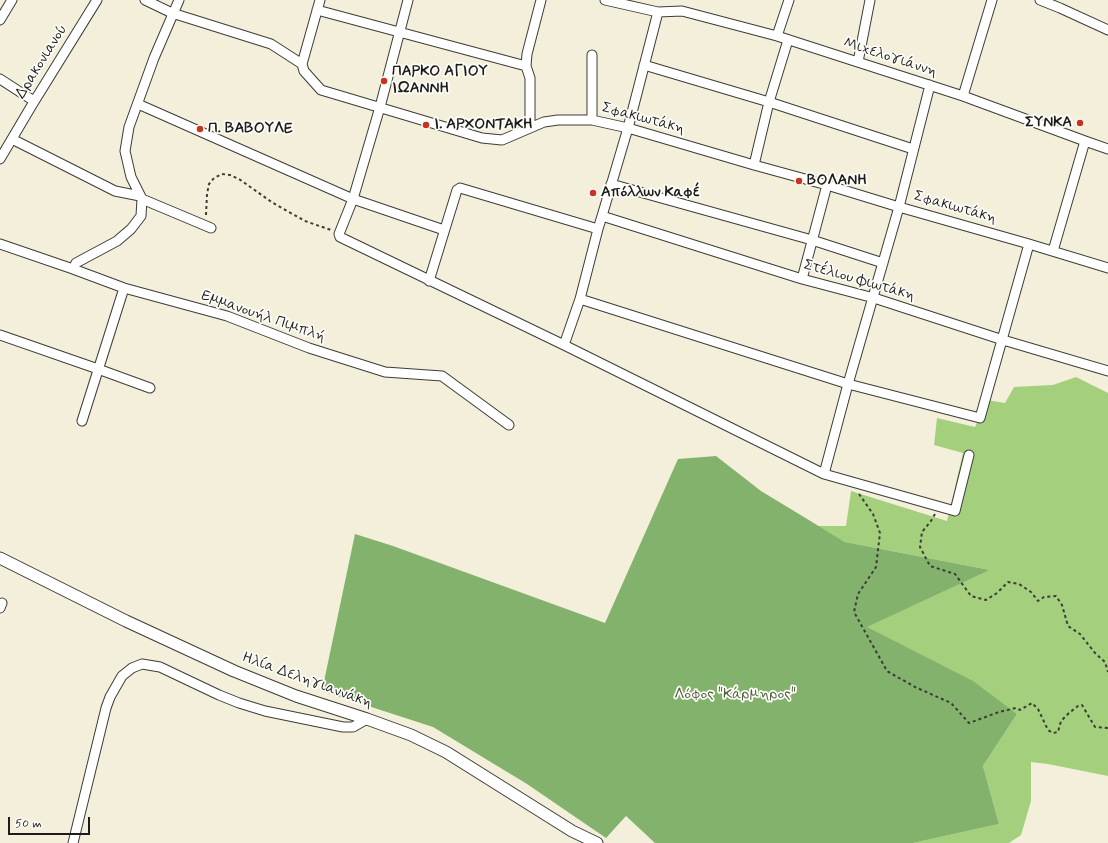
<!DOCTYPE html>
<meta charset="utf-8">
<style>
body{margin:0}
#map{position:relative;width:1108px;height:843px;overflow:hidden;background:#f3efda;font-family:Mynerve,sans-serif}
canvas{display:block}
.scale{position:absolute;left:8px;top:817px;width:82px;height:18px;box-sizing:border-box;border:2px solid #1c1c1c;border-top:0;padding-left:5px;font-size:12px;line-height:14px;white-space:nowrap;color:#1c1c1c;-webkit-text-stroke:3px #fdfcf7;paint-order:stroke}
</style>
<div id="map">
<canvas width="1108" height="843"></canvas>
<div class="scale">50 m</div>
</div>
<script>
const c = document.querySelector('canvas').getContext('2d');
c.lineJoin = 'round';
function paint(path, color) {
  c.fillStyle = color;
  c.fill(path, 'evenodd');
}
function toPath(rows) {
  const path = new Path2D();
  for (const r of rows) {
    path.moveTo(r[0], r[1]);
    for (let i = 2; i < r.length; i += 2) path.lineTo(r[i], r[i + 1]);
  }
  return path;
}
function trace(path, color, width, dash) {
  c.strokeStyle = color;
  c.lineWidth = width;
  c.lineCap = dash ? 'butt' : 'round';
  c.setLineDash(dash || []);
  c.stroke(path);
}
function write(font, color, halo, rows, align = 'center') {
  c.font = font + ' Mynerve,sans-serif';
  c.lineWidth = 3.5;
  c.setLineDash([]);
  c.textBaseline = 'middle';
  c.strokeStyle = halo;
  c.fillStyle = color;
  for (const [text, x, y, turn = 0] of rows) {
    c.save();
    c.translate(x, y);
    c.rotate((+turn || 0) * Math.PI / 180);
    c.textAlign = isNaN(turn) ? turn : align;
    if (halo) c.strokeText(text, 0, 0);
    c.fillText(text, 0, 0);
    c.restore();
  }
}
const green = toPath([
 [1076,377,1108,393,1108,776,1048,764,1031,762,1031,801,1021,835,1009,843,913,843,999,824,983,766,1017,714,866,627,990,570,845,542,818,526,846,526,851,491,947,521,963,453,934,445,937,418,975,427,987,400,1005,403,1014,387,1053,385]
]);
const forest = toPath([
 [716,456,761,491,845,542,990,570,867,627,973,681,1017,714,983,766,999,824,913,843,655,843,626,816,606,838,527,784,433,727,322,691,355,534,393,546,605,623,678,459]
]);
const path = toPath([
 [206,215,207,194,209,184,214,178,222,174,230,175,239,179,273,203,305,221,331,230],
 [859,494,873,514,880,533,876,567,858,594,854,612,887,671,915,687,951,703,969,723,999,712,1016,708,1020,710,1032,703,1038,709,1048,730,1053,733,1058,732,1061,721,1069,713,1078,706,1082,705,1095,727,1108,728],
 [935,514,931,521,922,532,920,547,930,566,955,574,971,596,986,600,997,593,1008,582,1019,584,1031,592,1038,601,1044,597,1056,596,1062,605,1068,626,1080,634,1095,653,1105,662,1108,672]
]);
const minor = toPath([
 [145,0,172,13,271,44,302,64,304,71,321,90,482,138,502,140,544,122,558,120,592,120,628,128,754,165,827,185,899,207,1029,244,1108,268],
 [408,0,380,107,353,199,339,234,340,237,564,345,824,474,955,511,969,455],
 [605,0,658,12,682,11,777,36,963,96,1085,141,1108,149],
 [1040,0,1060,8,1108,30],
 [317,10,526,66],
 [0,20,12,0],
 [777,36,789,0],
 [592,55,592,120],
 [858,62,870,0],
 [302,64,320,0],
 [644,65,769,102,913,149],
 [0,79,34,101],
 [963,96,992,0],
 [138,104,353,199,444,230],
 [530,127,530,78,526,66,527,54,541,0],
 [12,139,115,191,140,196],
 [0,159,32,105,97,0],
 [754,165,769,102,788,40],
 [611,184,812,240,883,263],
 [142,199,211,228],
 [602,216,802,279,874,298,1003,340,1108,371],
 [0,244,73,269,124,288,227,316,309,348,385,372,442,376,509,425],
 [1053,251,1085,141],
 [73,269,76,263,117,241,131,229,141,216,142,199,131,177,125,151,129,127,154,58,179,0],
 [802,279,827,185],
 [429,281,457,190,460,188,598,229],
 [580,299,848,384,980,418,1029,244],
 [0,335,98,369,150,388],
 [564,345,580,299,598,229,602,216,628,128,658,12],
 [82,421,124,288],
 [824,474,848,384,899,207,930,85],
 [0,608,2,603],
 [73,843,106,708,110,697,122,676,132,668,142,664,160,667,219,695,239,703,265,711,343,727,353,727,367,719]
]);
const tertiary = toPath([
 [0,558,126,621,234,671,296,696,367,719,411,735,446,752,572,831,597,843]
]);
const markers = [
 [384,81,4,"#c8321e"],
 [1080,123,4,"#c8321e"],
 [426,125,4,"#c8321e"],
 [200,129,4,"#c8321e"],
 [799,181,4,"#c8321e"],
 [593,193,4,"#c8321e"]
];
const streetNames = [
 ["Μιχελογιάννη",890,58,18],
 ["Δρακονιανού",42,62,-58],
 ["Σφακιωτάκη",643,119,15],
 ["Σφακιωτάκη",955,208,16],
 ["Στέλιου Φιωτάκη",859,281,16],
 ["Εµµανουήλ Πιµπλή",263,317,19],
 ["Ηλία Δεληγιαννάκη",307,681,20]
];
const poiNames = [
 ["ΠΑΡΚΟ ΑΓΙΟΥ",392,72],
 ["ΙΩΑΝΝΗ",392,89],
 ["ΣΥΝΚΑ",1072,123,"right"],
 ["Ι. ΑΡΧΟΝΤΑΚΗ",434,125],
 ["Π. ΒΑΒΟΥΛΕ",208,129],
 ["ΒΟΛΑΝΗ",807,181],
 ["Απόλλων Καφέ",601,193]
];
const parkNames = [
 ["Λόφος \"Κάρμηρος\"",735,695]
];
paint(green, '#a4d07d');
paint(forest, '#83b26c');
trace(minor, '#3c3c38', 11);
trace(tertiary, '#3c3c38', 13);
trace(path, '#3c3c38', 2, [3, 3]);
trace(minor, '#fff', 9);
trace(tertiary, '#fff', 11);
for (const [x, y, r, color] of markers) {
  const dot = new Path2D();
  dot.arc(x, y, r, 0, 2 * Math.PI);
  c.fillStyle = color;
  c.fill(dot);
  trace(dot, '#fdfcf7', 1.5);
}
write('15px', '#1c1c1c', '#fdfcf7', streetNames);
write('bold 15px', '#1c1c1c', '#fdfcf7', poiNames, 'left');
write('15px', '#4c5b3e', '#fdfcf7', parkNames);
</script>
